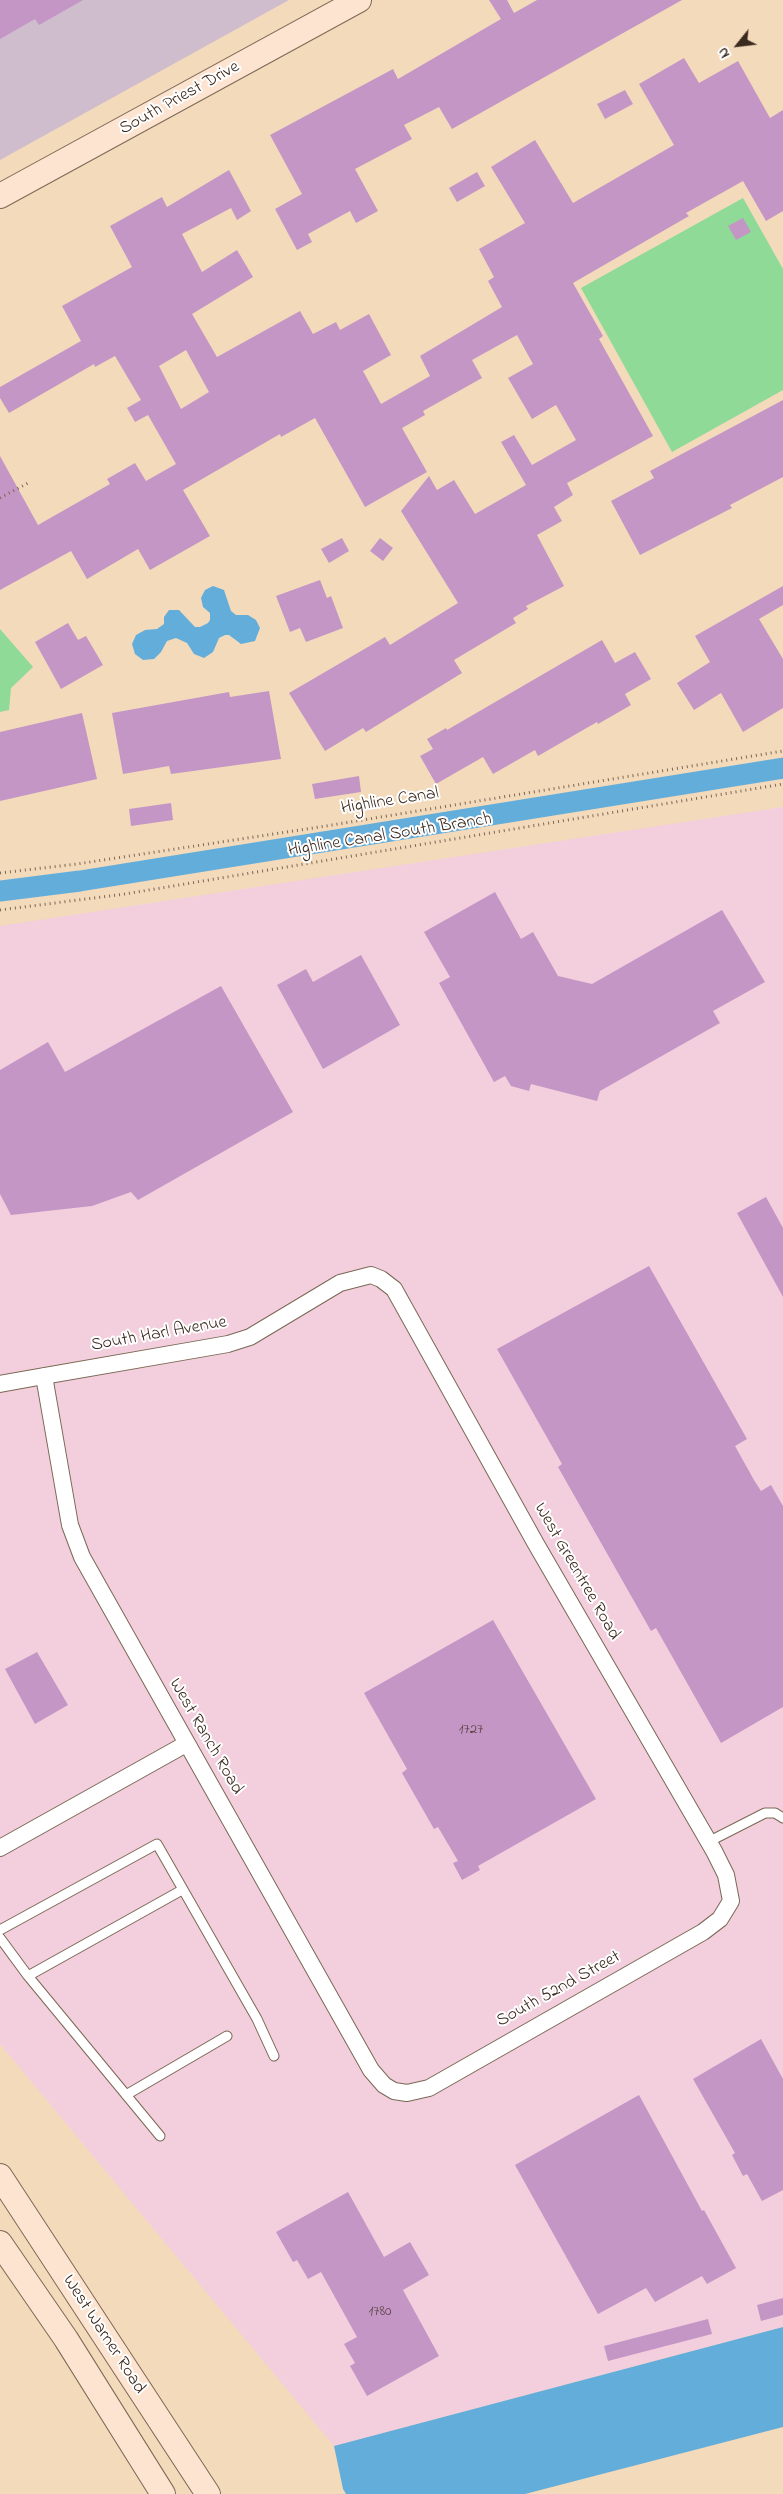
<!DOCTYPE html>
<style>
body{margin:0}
#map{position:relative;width:783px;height:2494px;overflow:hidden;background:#f3dabb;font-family:"Indie Flower",sans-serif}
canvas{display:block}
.north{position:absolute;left:713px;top:20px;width:50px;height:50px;-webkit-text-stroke:4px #fff;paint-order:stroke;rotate:241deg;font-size:14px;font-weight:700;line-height:20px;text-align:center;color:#3b2a1e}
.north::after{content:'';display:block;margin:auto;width:18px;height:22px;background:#3b2a1e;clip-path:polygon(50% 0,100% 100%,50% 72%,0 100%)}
</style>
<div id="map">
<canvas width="783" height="2494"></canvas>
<div class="north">N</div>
</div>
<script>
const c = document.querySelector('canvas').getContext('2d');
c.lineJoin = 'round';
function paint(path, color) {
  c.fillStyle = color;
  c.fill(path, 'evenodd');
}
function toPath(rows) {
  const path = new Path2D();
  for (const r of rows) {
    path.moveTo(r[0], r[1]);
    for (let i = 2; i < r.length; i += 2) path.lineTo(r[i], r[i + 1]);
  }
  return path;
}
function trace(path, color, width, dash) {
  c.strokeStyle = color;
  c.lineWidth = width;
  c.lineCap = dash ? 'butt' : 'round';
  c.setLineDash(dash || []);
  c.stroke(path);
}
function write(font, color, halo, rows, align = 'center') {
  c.font = font + ' "Indie Flower",sans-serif';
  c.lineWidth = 4;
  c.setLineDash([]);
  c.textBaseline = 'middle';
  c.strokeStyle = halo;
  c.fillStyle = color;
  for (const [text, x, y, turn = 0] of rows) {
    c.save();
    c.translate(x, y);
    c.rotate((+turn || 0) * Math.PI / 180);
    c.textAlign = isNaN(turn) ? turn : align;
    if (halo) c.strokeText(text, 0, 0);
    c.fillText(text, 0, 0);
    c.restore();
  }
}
const built = toPath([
 [783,807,783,2327,334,2446,0,2044,0,926]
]);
const industrial = toPath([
 [0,0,289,0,0,160]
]);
const green = toPath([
 [743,198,783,269,783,390,672,452,581,288],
 [0,629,33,667,11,688,9,710,0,712]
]);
const water = toPath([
 [213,586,224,590,231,611,236,615,248,615,256,620,260,628,255,641,241,644,229,635,225,635,219,638,213,652,204,658,194,654,187,643,176,638,167,641,161,652,154,659,143,660,135,654,132,644,136,635,145,630,157,629,164,624,164,617,169,610,179,610,195,627,200,627,208,623,210,620,210,613,203,607,201,598,205,590],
 [783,2327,783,2427,525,2494,346,2494,343,2489,334,2446]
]);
const canal = toPath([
 [0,891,80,881,783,768]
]);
const building = toPath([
 [0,0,83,0,39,25,35,19,0,39],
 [489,0,507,0,514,13,537,0,682,0,452,129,439,107,404,125,412,139,355,169,378,211,356,223,350,211,308,234,312,242,297,250,275,209,302,194,270,135,393,69,398,79,501,19],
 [684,58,699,83,738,61,770,118,783,110,783,211,766,221,743,181,686,213,689,216,573,283,603,336,599,339,653,436,567,483,573,495,554,507,562,521,537,535,564,586,526,606,528,609,513,618,516,623,454,660,462,673,366,732,363,728,325,751,289,693,385,637,390,645,458,603,401,511,429,476,437,490,454,480,475,514,526,485,501,442,514,435,532,465,576,440,556,405,532,419,508,378,533,364,517,335,472,360,482,378,423,411,425,415,402,428,427,472,365,507,315,418,281,437,280,434,183,490,210,536,150,570,138,549,87,579,71,551,0,590,0,456,38,525,110,484,107,479,135,463,146,481,176,464,148,415,135,422,127,408,141,400,115,356,95,367,94,364,9,413,0,398,0,387,81,341,62,306,132,267,110,226,162,197,167,207,229,170,251,211,237,220,231,208,182,234,202,272,237,250,253,277,192,314,217,357,300,311,313,334,336,322,340,330,369,314,391,355,363,371,381,404,430,376,420,356,502,307,488,281,494,277,479,249,525,223,491,167,535,140,573,203,674,145,639,84],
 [186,350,209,392,181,409,159,366],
 [625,90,633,104,605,119,597,104],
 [477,172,485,186,457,202,449,188],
 [743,218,751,232,736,240,728,226],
 [783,400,783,477,730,505,732,508,640,555,611,501,654,478,650,471],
 [342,538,349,551,329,563,321,549],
 [380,538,393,548,383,561,370,551],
 [320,580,327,598,331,596,343,628,306,642,300,628,290,632,276,596],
 [783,586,783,605,759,619,783,659,783,708,743,732,721,693,694,710,677,683,710,662,695,636],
 [68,623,78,640,86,636,103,665,61,689,35,642],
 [602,640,615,663,635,652,651,679,625,694,631,705,598,724,597,722,538,756,535,750,493,774,483,757,436,784,420,756,433,749,427,739,446,728,447,730],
 [269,691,281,759,171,774,169,766,123,774,112,713,229,692,230,697],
 [82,713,97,779,0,801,0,732],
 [359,776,361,792,315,799,312,784],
 [171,803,173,820,131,826,129,809],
 [495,892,521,939,533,932,558,976,592,984,722,910,765,982,713,1011,720,1023,600,1091,597,1101,531,1084,529,1091,511,1086,505,1076,494,1082,439,983,450,977,424,932],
 [361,955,400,1025,323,1069,277,985,306,969,313,982],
 [221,986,293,1112,138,1200,131,1192,92,1206,11,1215,0,1194,0,1070,48,1042,65,1072],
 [766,1197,783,1228,783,1297,737,1213],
 [649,1266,747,1439,735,1446,754,1480,761,1491,771,1485,783,1506,783,1707,721,1743,656,1628,651,1631,558,1467,562,1464,497,1349],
 [493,1620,596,1799,478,1866,480,1870,462,1880,453,1863,458,1861,438,1827,434,1829,402,1773,407,1769,364,1693],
 [37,1652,68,1705,35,1724,5,1669],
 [761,2039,783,2079,783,2190,762,2201,747,2174,743,2176,732,2155,735,2153,693,2079],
 [639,2095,702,2211,704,2210,736,2268,707,2284,702,2276,655,2302,646,2288,598,2314,515,2165],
 [348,2192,384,2257,410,2242,429,2275,403,2290,439,2356,367,2396,350,2366,355,2363,344,2344,357,2337,321,2272,308,2279,297,2260,293,2262,276,2232],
 [783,2298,783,2315,761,2321,757,2305],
 [708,2319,712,2334,608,2361,604,2346]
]);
const path = toPath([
 [0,498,28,483],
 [0,873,77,864,326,826,783,751],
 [0,910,125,894,783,784]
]);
const lane = toPath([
 [708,1842,765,1813,775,1813,783,1818],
 [0,1930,157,1844,257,2019,274,2056],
 [0,1938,28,1976,160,2136],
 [28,1976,182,1890],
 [126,2095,227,2036]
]);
const street = toPath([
 [0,1384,44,1376,228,1344,250,1337,340,1283,371,1275,381,1279,394,1289,536,1544,714,1851,726,1875,731,1901,720,1919,703,1932,429,2088,407,2093,394,2091,384,2085,371,2070,82,1557,70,1525,44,1376],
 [0,1848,186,1744]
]);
const secondary = toPath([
 [0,196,359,0],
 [0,2176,208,2494],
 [0,2243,66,2339,163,2494]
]);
const numberNames = [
 ["1727",471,1731],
 ["1780",380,2313]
];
const streetNames = [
 ["South Priest Drive",180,99,-29],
 ["Highline Canal",390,802,-9],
 ["Highline Canal South Branch",390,836,-9],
 ["South Harl Avenue",159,1335,-10],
 ["West Greentree Road",576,1572,60],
 ["West Ranch Road",205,1737,60],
 ["South 52nd Street",559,1990,-29],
 ["West Warner Road",103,2335,57]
];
paint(built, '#f3cfde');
paint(industrial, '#cfbdce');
paint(green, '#8fda96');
paint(water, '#63addb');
trace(canal, '#63addb', 21);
paint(building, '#c496c6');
trace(lane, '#7b6855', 11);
trace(street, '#7b6855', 18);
trace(secondary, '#7b6855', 26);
trace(path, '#7b6855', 3, [1, 4]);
trace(lane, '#fff', 9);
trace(street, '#fff', 16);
trace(secondary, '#fde4d0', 24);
write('15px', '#5d4548', null, numberNames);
write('18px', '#3b2a1e', '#fff', streetNames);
</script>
